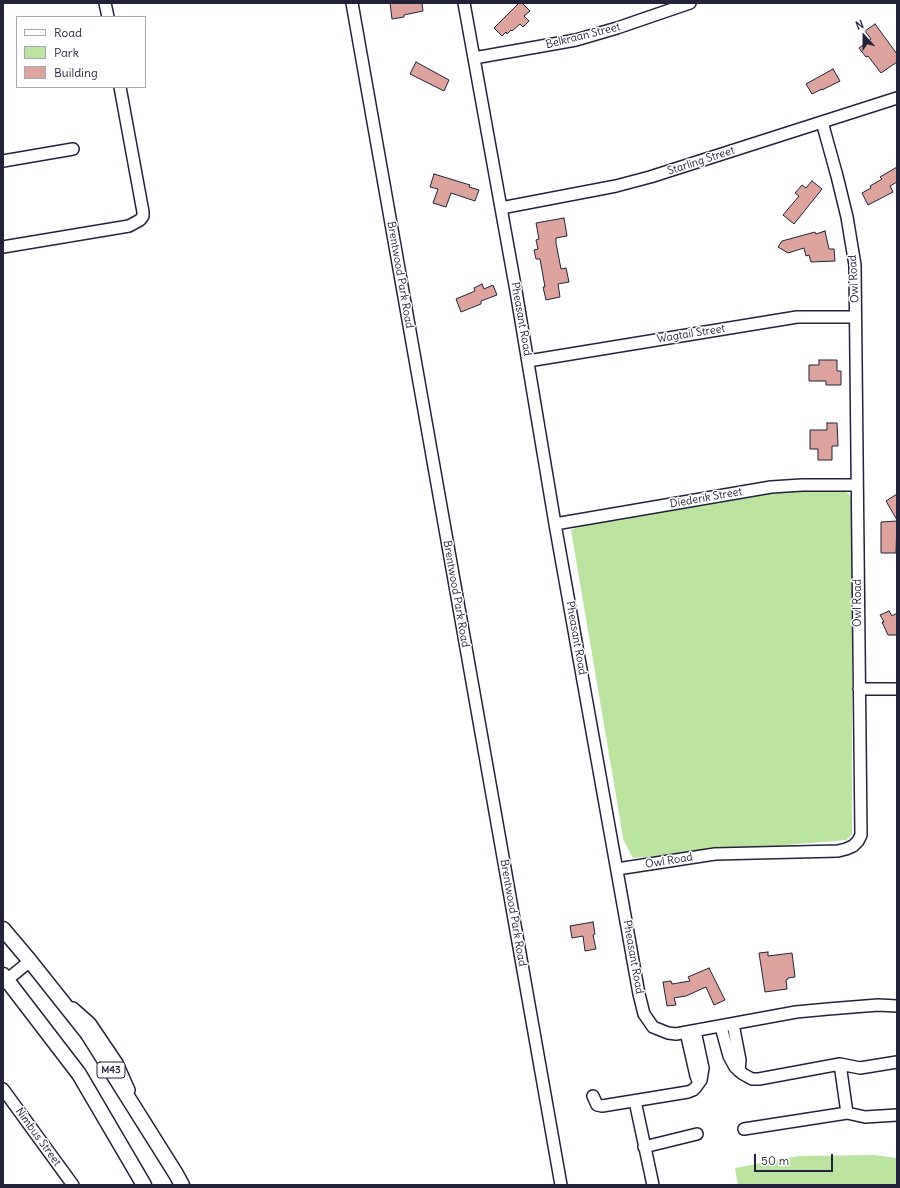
<!DOCTYPE html>
<style>
body{margin:0}
#map{position:relative;width:900px;height:1188px;overflow:hidden;background:#fff;font-family:Delius,sans-serif}
canvas{display:block}
.frame{position:absolute;inset:0;border:4px solid #22223b;pointer-events:none}
.legend{position:absolute;left:16px;top:16px;width:130px;height:72px;box-sizing:border-box;background:#fff;border:1px solid #a7a7b1;margin:0;padding:5px 7px;list-style:none;font-size:12px;color:#22223b}
.legend li{display:flex;align-items:center;gap:8px;height:20px}
.legend b{width:20px;border:1px solid #a7a7b1}
.north{position:absolute;left:844px;top:16px;width:40px;height:40px;-webkit-text-stroke:3px #fff;paint-order:stroke;rotate:339deg;font-size:11px;font-weight:700;line-height:16px;text-align:center;color:#22223b}
.north::after{content:'';display:block;margin:auto;width:14px;height:18px;background:#22223b;clip-path:polygon(50% 0,100% 100%,50% 72%,0 100%)}
.scale{position:absolute;left:754px;top:1154px;width:79px;height:18px;box-sizing:border-box;border:2px solid #22223b;border-top:0;padding-left:5px;font-size:12px;line-height:14px;white-space:nowrap;color:#22223b;-webkit-text-stroke:3px #fff;paint-order:stroke}
</style>
<div id="map">
<canvas width="900" height="1188"></canvas>
<div class="frame"></div>
<ul class="legend">
<li><b style="height:5px;background:#fff"></b>Road</li>
<li><b style="height:11px;background:#bbe4a0"></b>Park</li>
<li><b style="height:11px;background:#dda39d"></b>Building</li>
</ul>
<div class="north">N</div>
<div class="scale">50 m</div>
</div>
<script>
const c = document.querySelector('canvas').getContext('2d');
c.lineJoin = 'round';
function paint(path, color) {
  c.fillStyle = color;
  c.fill(path, 'evenodd');
}
function toPath(rows) {
  const path = new Path2D();
  for (const r of rows) {
    path.moveTo(r[0], r[1]);
    for (let i = 2; i < r.length; i += 2) path.lineTo(r[i], r[i + 1]);
  }
  return path;
}
function trace(path, color, width, dash) {
  c.strokeStyle = color;
  c.lineWidth = width;
  c.lineCap = dash ? 'butt' : 'round';
  c.setLineDash(dash || []);
  c.stroke(path);
}
function write(font, color, halo, rows, align = 'center') {
  c.font = font + ' Delius,sans-serif';
  c.lineWidth = 3;
  c.setLineDash([]);
  c.textBaseline = 'middle';
  c.strokeStyle = halo;
  c.fillStyle = color;
  for (const [text, x, y, turn = 0] of rows) {
    c.save();
    c.translate(x, y);
    c.rotate((+turn || 0) * Math.PI / 180);
    c.textAlign = isNaN(turn) ? turn : align;
    if (halo) c.strokeText(text, 0, 0);
    c.fillText(text, 0, 0);
    c.restore();
  }
}
const green = toPath([
 [829,489,843,490,849,494,852,502,852,834,846,840,633,858,623,839,621,825,571,530,580,526,775,491],
 [874,1155,897,1158,897,1185,738,1185,735,1168,799,1156]
]);
const building = toPath([
 [390,3,422,3,423,11,404,15,404,17,392,19,390,3],
 [519,3,522,3,530,11,524,16,529,21,523,27,520,24,512,31,511,30,507,34,506,32,502,36,494,28,519,3],
 [875,24,897,54,897,62,881,73,868,56,866,57,859,48,871,39,865,31,875,24],
 [416,62,449,80,444,91,410,74,416,62],
 [833,69,840,81,822,90,822,89,812,94,806,84,833,69],
 [897,167,897,182,890,186,893,192,868,205,862,193,871,188,870,186,882,179,880,177,897,167],
 [434,174,470,185,469,187,479,190,475,201,451,193,446,207,433,203,438,189,430,187,434,174],
 [812,181,822,189,794,224,783,215,799,196,795,193,802,185,806,188,812,181],
 [564,218,567,236,556,238,556,243,561,269,566,268,569,282,558,284,560,297,546,300,543,287,545,287,540,259,536,259,534,250,538,249,536,240,539,239,536,223,564,218],
 [825,231,829,249,834,249,835,261,811,262,809,255,806,256,804,248,788,253,778,247,782,241,815,232,816,234,825,231],
 [482,284,484,289,493,285,497,295,481,301,481,304,461,312,456,299,475,291,474,288,482,284],
 [819,360,837,360,837,371,841,371,841,385,826,385,826,381,809,381,809,365,819,365,819,360],
 [827,423,837,423,838,446,832,446,832,460,818,460,818,449,810,449,810,430,827,430,827,423],
 [897,494,897,520,886,501,897,494],
 [897,521,896,553,881,553,881,522,897,521],
 [889,611,892,616,897,613,897,635,888,635,882,622,884,622,880,615,889,611],
 [593,922,595,934,593,935,596,949,585,951,583,936,572,938,570,926,593,922],
 [768,952,768,956,792,953,795,977,788,978,788,979,786,980,787,989,765,992,759,953,768,952],
 [709,968,725,1000,714,1005,706,987,686,996,674,998,676,1005,667,1006,663,982,671,981,672,984,690,981,688,977,709,968]
]);
const minor = toPath([
 [105,3,108,17],
 [352,3,561,1185],
 [464,3,516,291,555,524,639,994,644,1014,653,1027,668,1033,676,1034,796,1012,828,1009,878,1005,897,1006],
 [474,58,576,40,617,28,690,3],
 [3,161,73,149],
 [501,208,616,186,650,177,897,98],
 [3,247,129,226,140,220,143,216,143,212,120,87],
 [528,361,797,317,855,317],
 [555,524,771,487,802,485,857,485],
 [859,689,897,689],
 [617,869,715,854,838,851,846,849,853,846,858,841,861,835,855,265,847,217,837,176,822,122],
 [3,983,30,961],
 [73,1008,90,1023,117,1063,129,1090],
 [733,1024,740,1060,739,1071],
 [721,1027,729,1056,735,1067,743,1074,752,1079,759,1079,840,1064,860,1068,897,1062],
 [686,1032,696,1076,699,1083],
 [3,1089,73,1185],
 [593,1096,597,1105,602,1106,688,1092,693,1090,696,1087,701,1080,703,1068,695,1031],
 [635,1101,653,1185],
 [847,1113,865,1117,897,1115],
 [744,1129,847,1113,840,1064],
 [644,1147,697,1134]
]);
const major = toPath([
 [3,929,30,961,88,1034,176,1174,182,1185],
 [3,975,79,1074,144,1185]
]);
const shields = [
 [111,1070,28]
];
const shieldNames = [
 ["M43",111,1070]
];
const streetNames = [
 ["Belkraan Street",583,36,-14],
 ["Starling Street",701,161,-18],
 ["Brentwood Park Road",400,275,80],
 ["Owl Road",854,279,-93],
 ["Pheasant Road",521,319,80],
 ["Wagtail Street",691,334,-9],
 ["Diederik Street",706,498,-10],
 ["Brentwood Park Road",456,594,80],
 ["Owl Road",858,603,-90],
 ["Pheasant Road",576,638,80],
 ["Owl Road",669,861,-9],
 ["Brentwood Park Road",513,913,80],
 ["Pheasant Road",633,957,80],
 ["Nimbus Street",38,1137,54]
];
paint(green, '#bbe4a0');
paint(building, '#dda39d');
trace(building, '#22223b', 1);
trace(minor, '#22223b', 14);
trace(major, '#22223b', 17);
trace(minor, '#fff', 11);
trace(major, '#fff', 14);
for (const [x, y, w] of shields) {
  const box = new Path2D();
  box.roundRect(x - w / 2, y - 8, w, 16, 3);
  c.fillStyle = '#fff';
  c.fill(box);
  trace(box, '#22223b', 1);
}
write('bold 10px', '#22223b', null, shieldNames);
write('11px', '#22223b', '#fff', streetNames);
</script>
